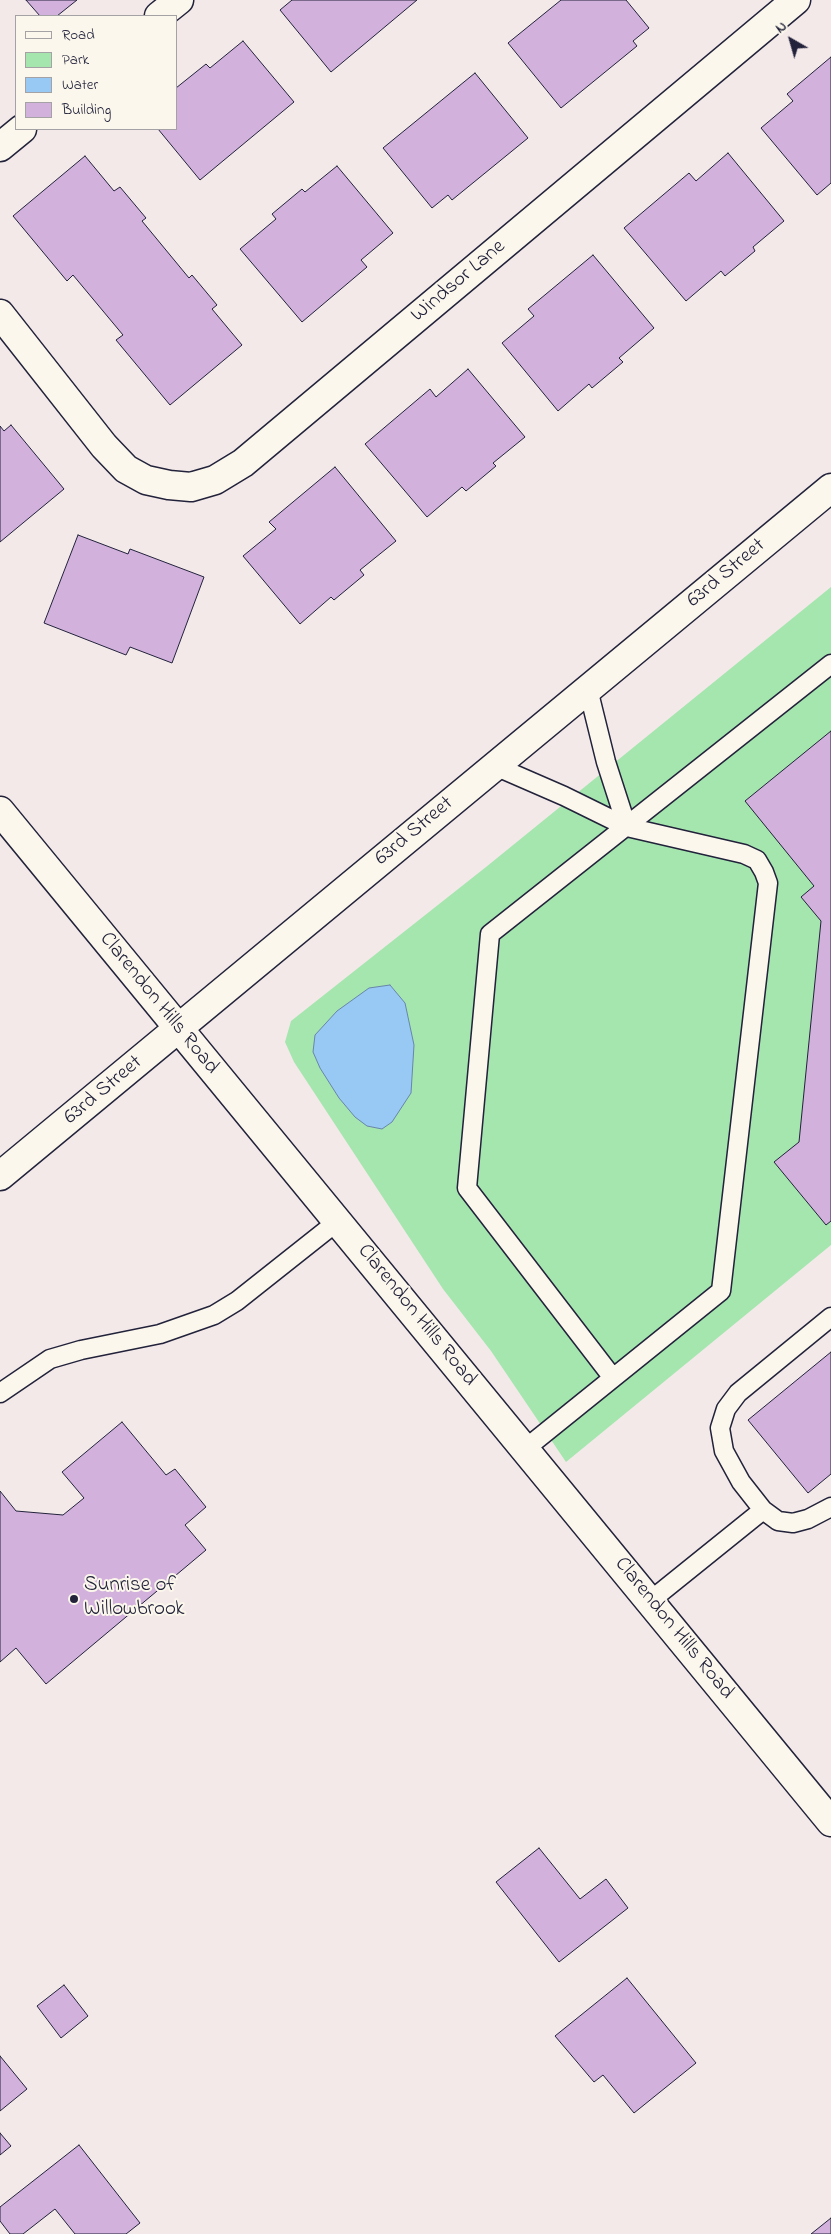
<!DOCTYPE html>
<style>
body{margin:0}
#map{position:relative;width:831px;height:2234px;overflow:hidden;background:#f3e9e9;font-family:"Indie Flower",sans-serif}
canvas{display:block}
.legend{position:absolute;left:15px;top:15px;width:162px;height:115px;box-sizing:border-box;background:#fbf7ec;border:1px solid #a4a2a5;margin:0;padding:6px 9px;list-style:none;font-size:15px;color:#22223b}
.legend li{display:flex;align-items:center;gap:10px;height:25px}
.legend b{width:25px;border:1px solid #a4a2a5}
.north{position:absolute;left:766px;top:15px;width:50px;height:50px;-webkit-text-stroke:4px #fbf7ec;paint-order:stroke;rotate:322deg;font-size:14px;font-weight:700;line-height:20px;text-align:center;color:#22223b}
.north::after{content:'';display:block;margin:auto;width:18px;height:22px;background:#22223b;clip-path:polygon(50% 0,100% 100%,50% 72%,0 100%)}
</style>
<div id="map">
<canvas width="831" height="2234"></canvas>
<ul class="legend">
<li><b style="height:6px;background:#fbf7ec"></b>Road</li>
<li><b style="height:14px;background:#a5e6af"></b>Park</li>
<li><b style="height:14px;background:#97c9f4"></b>Water</li>
<li><b style="height:14px;background:#d2b1dd"></b>Building</li>
</ul>
<div class="north">N</div>
</div>
<script>
const c = document.querySelector('canvas').getContext('2d');
c.lineJoin = 'round';
function paint(path, color) {
  c.fillStyle = color;
  c.fill(path, 'evenodd');
}
function toPath(rows) {
  const path = new Path2D();
  for (const r of rows) {
    path.moveTo(r[0], r[1]);
    for (let i = 2; i < r.length; i += 2) path.lineTo(r[i], r[i + 1]);
  }
  return path;
}
function trace(path, color, width, dash) {
  c.strokeStyle = color;
  c.lineWidth = width;
  c.lineCap = dash ? 'butt' : 'round';
  c.setLineDash(dash || []);
  c.stroke(path);
}
function write(font, color, halo, rows, align = 'center') {
  c.font = font + ' "Indie Flower",sans-serif';
  c.lineWidth = 4;
  c.setLineDash([]);
  c.textBaseline = 'middle';
  c.strokeStyle = halo;
  c.fillStyle = color;
  for (const [text, x, y, turn = 0] of rows) {
    c.save();
    c.translate(x, y);
    c.rotate((+turn || 0) * Math.PI / 180);
    c.textAlign = isNaN(turn) ? turn : align;
    if (halo) c.strokeText(text, 0, 0);
    c.fillText(text, 0, 0);
    c.restore();
  }
}
const green = toPath([
 [831,587,831,1245,566,1462,491,1351,443,1289,294,1062,285,1042,291,1021,486,867]
]);
const water = toPath([
 [390,985,405,1003,414,1045,411,1093,392,1122,382,1129,367,1126,355,1117,339,1098,320,1068,313,1052,315,1035,337,1011,369,988,390,985]
]);
const building = toPath([
 [26,0,77,0,57,16,40,16,26,0],
 [292,0,417,0,331,72,280,10,292,0],
 [561,0,626,0,649,28,633,41,637,46,561,108,508,43,561,0],
 [243,41,294,102,200,180,158,129,176,129,176,88,206,64,210,68,243,41],
 [831,57,831,183,817,195,761,128,793,101,787,94,831,57],
 [475,73,528,138,452,200,448,195,432,208,383,148,475,73],
 [728,153,784,221,753,247,755,251,725,276,721,271,686,301,624,228,689,173,696,181,728,153],
 [85,156,114,191,120,187,146,218,142,221,189,278,192,275,217,305,212,309,242,345,170,405,116,340,123,335,73,275,67,281,13,216,85,156],
 [337,166,393,233,361,260,367,267,302,322,240,249,276,219,272,214,302,189,305,192,337,166],
 [593,255,654,328,619,358,623,362,592,388,589,384,558,411,502,343,534,316,528,309,593,255],
 [468,369,525,437,493,463,496,466,466,491,462,487,427,517,365,444,430,389,436,397,468,369],
 [11,425,64,489,0,542,0,426,4,431,11,425],
 [335,467,396,541,360,570,364,575,334,600,331,597,300,624,243,556,276,529,269,522,335,467],
 [78,535,128,554,130,549,204,577,172,663,130,647,126,655,44,623,78,535],
 [831,731,831,1221,826,1225,774,1162,799,1142,821,921,801,897,814,886,745,801,831,731],
 [831,1352,831,1474,808,1493,748,1420,831,1352],
 [122,1422,166,1475,175,1469,206,1507,185,1525,206,1550,46,1684,16,1648,0,1662,0,1491,16,1511,63,1515,84,1498,62,1472,122,1422],
 [539,1848,580,1899,606,1879,628,1908,559,1962,496,1882,539,1848],
 [627,1978,696,2063,634,2113,603,2075,594,2082,555,2036,627,1978],
 [64,1985,88,2016,61,2038,37,2006,64,1985],
 [0,2056,27,2089,0,2111,0,2056],
 [0,2133,11,2146,0,2155,0,2133],
 [79,2145,140,2223,126,2234,75,2234,55,2209,23,2234,10,2234,0,2221,0,2207,79,2145],
 [831,2218,831,2234,811,2234,831,2218]
]);
const lane = toPath([
 [588,689,606,762,627,827],
 [495,766,564,796,627,827,744,854,757,860,764,872,768,883,721,1291,525,1449],
 [831,1317,738,1393,726,1409,720,1428,724,1451,741,1482,763,1510,778,1521,793,1523,808,1519,831,1507],
 [613,1378,467,1188,490,934,831,664],
 [0,1393,50,1359,81,1350,160,1334,214,1315,237,1301,338,1221],
 [650,1601,763,1510]
]);
const street = toPath([
 [159,16,179,0],
 [0,147,22,129],
 [0,314,104,446,126,469,146,480,169,485,191,487,215,480,243,463,796,0]
]);
const secondary = toPath([
 [0,811,831,1822],
 [0,1176,831,488]
]);
const markers = [
 [74,1599,5,"#22223b"]
];
const streetNames = [
 ["Windsor Lane",459,282,-40],
 ["63rd Street",727,574,-40],
 ["63rd Street",415,832,-40],
 ["Clarendon Hills Road",158,1004,51],
 ["63rd Street",104,1091,-40],
 ["Clarendon Hills Road",416,1316,51],
 ["Clarendon Hills Road",673,1629,51]
];
const poiNames = [
 ["Sunrise of",84,1587],
 ["Willowbrook",84,1611]
];
paint(green, '#a5e6af');
paint(water, '#97c9f4');
trace(water, '#6886aa', 1);
paint(building, '#d2b1dd');
trace(building, '#22223b', 1);
trace(lane, '#22223b', 21);
trace(street, '#22223b', 31);
trace(secondary, '#22223b', 31);
trace(lane, '#fbf7ec', 18);
trace(street, '#fbf7ec', 28);
trace(secondary, '#fbf7ec', 28);
for (const [x, y, r, color] of markers) {
  const dot = new Path2D();
  dot.arc(x, y, r, 0, 2 * Math.PI);
  c.fillStyle = color;
  c.fill(dot);
  trace(dot, '#fbf7ec', 2);
}
write('21px', '#22223b', '#fbf7ec', streetNames);
write('21px', '#22223b', '#fbf7ec', poiNames, 'left');
</script>
